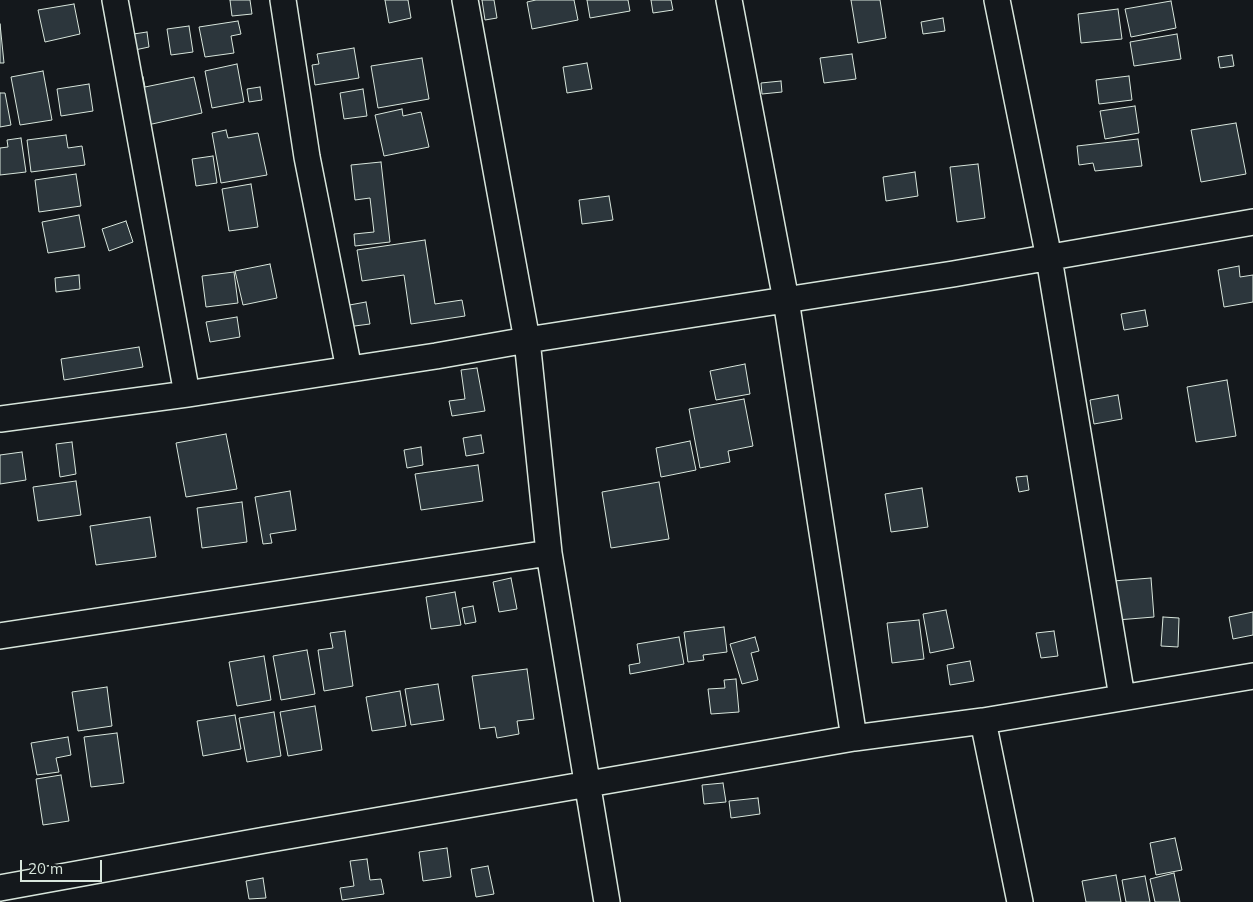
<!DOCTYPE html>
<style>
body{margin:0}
#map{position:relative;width:1253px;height:902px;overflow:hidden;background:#14181c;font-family:Mulish,sans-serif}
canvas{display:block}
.scale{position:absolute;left:20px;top:860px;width:82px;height:22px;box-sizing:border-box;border:2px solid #d8e6dc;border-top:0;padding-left:6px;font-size:15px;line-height:18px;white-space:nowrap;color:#d8e6dc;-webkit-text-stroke:4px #14181c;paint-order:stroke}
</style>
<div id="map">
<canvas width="1253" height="902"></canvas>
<div class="scale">20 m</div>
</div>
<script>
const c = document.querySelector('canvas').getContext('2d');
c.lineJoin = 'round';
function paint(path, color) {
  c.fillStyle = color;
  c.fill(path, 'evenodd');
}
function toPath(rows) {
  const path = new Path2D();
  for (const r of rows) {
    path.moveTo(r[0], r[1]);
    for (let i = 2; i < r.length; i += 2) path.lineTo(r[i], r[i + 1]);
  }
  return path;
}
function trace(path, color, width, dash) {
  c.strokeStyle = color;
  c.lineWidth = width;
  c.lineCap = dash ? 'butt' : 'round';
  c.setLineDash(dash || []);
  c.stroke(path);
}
const building = toPath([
 [230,0,250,0,252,14,232,16,230,0],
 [385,0,408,0,411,18,389,23,385,0],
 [482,0,494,0,497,18,485,20,482,0],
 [574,0,578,20,532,29,527,2,536,0,574,0],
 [587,0,628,0,630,11,590,18,587,0],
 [651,0,671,0,673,10,653,13,651,0],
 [851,0,880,0,886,38,858,43,851,0],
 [1171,1,1176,28,1131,37,1125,9,1171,1],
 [74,4,80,34,45,42,38,10,74,4],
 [1118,9,1122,39,1081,43,1078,14,1118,9],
 [943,18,945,31,923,34,921,22,943,18],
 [238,21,241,34,231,36,234,53,205,57,199,27,238,21],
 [0,24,4,63,0,63,0,24],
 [189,26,193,52,171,55,167,29,189,26],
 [147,32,149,47,130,51,127,35,147,32],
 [1177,34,1181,59,1134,66,1130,42,1177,34],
 [354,48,359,78,315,85,312,65,319,64,317,54,354,48],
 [852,54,856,79,824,83,820,58,852,54],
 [1232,55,1234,66,1220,68,1218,57,1232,55],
 [422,58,429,99,378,108,371,66,422,58],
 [587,63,592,89,567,93,563,67,587,63],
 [237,64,244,102,212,108,205,71,237,64],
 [43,71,52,120,20,125,11,77,43,71],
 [1129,76,1132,100,1099,104,1096,80,1129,76],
 [143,77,145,87,194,77,202,113,143,126,133,78,143,77],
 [781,81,782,92,762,94,761,83,781,81],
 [89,84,93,111,61,116,57,89,89,84],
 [260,87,262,100,249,102,247,89,260,87],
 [363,89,367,116,344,119,340,93,363,89],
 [0,93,5,93,11,125,0,127,0,93],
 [1135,106,1139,133,1105,139,1100,111,1135,106],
 [402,109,403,116,421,112,429,147,384,156,375,115,402,109],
 [1236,123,1246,174,1201,182,1191,130,1236,123],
 [226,130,228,138,258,133,267,175,221,183,212,133,226,130],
 [66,135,68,148,82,146,85,165,31,172,27,140,66,135],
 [21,138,26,172,0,175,0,148,8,147,7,140,21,138],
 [1138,139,1142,166,1095,171,1093,163,1079,165,1077,146,1138,139],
 [213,156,217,183,196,186,192,159,213,156],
 [381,162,390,242,355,246,354,234,374,232,370,198,355,200,351,165,381,162],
 [978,164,985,218,957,222,950,167,978,164],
 [915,172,918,196,886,201,883,177,915,172],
 [76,174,81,206,39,212,35,180,76,174],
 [251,184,258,227,229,231,222,189,251,184],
 [609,196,613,220,582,224,579,200,609,196],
 [79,215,85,247,48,253,42,222,79,215],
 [126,221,133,242,109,251,102,229,126,221],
 [425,240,435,304,462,300,465,316,411,324,404,275,362,281,357,250,425,240],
 [270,264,277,298,243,305,235,271,270,264],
 [1239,266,1240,277,1253,275,1253,302,1224,307,1218,270,1239,266],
 [234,272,238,303,206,307,202,276,234,272],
 [79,275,80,289,56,292,55,278,79,275],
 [366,302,370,324,347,327,344,306,366,302],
 [1145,310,1148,326,1124,330,1121,314,1145,310],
 [237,317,240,337,210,342,206,322,237,317],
 [139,347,143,367,64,380,61,359,139,347],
 [745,364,750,394,716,400,710,371,745,364],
 [477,368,485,411,452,416,449,401,465,399,461,370,477,368],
 [1227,380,1236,436,1196,442,1187,387,1227,380],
 [1118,395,1122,419,1094,424,1090,400,1118,395],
 [744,399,753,446,728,451,730,462,700,468,689,409,744,399],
 [226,434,237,489,186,497,176,443,226,434],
 [481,435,484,453,466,456,463,438,481,435],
 [690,441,696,470,661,477,656,448,690,441],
 [72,442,76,474,60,477,56,444,72,442],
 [421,447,423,465,407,468,404,450,421,447],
 [22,452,26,480,0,484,0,455,22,452],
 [478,465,483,501,421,510,415,474,478,465],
 [1027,476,1029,490,1019,492,1016,477,1027,476],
 [76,481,81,515,38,521,33,487,76,481],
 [659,482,669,539,611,548,602,492,659,482],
 [922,488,928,527,891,532,885,494,922,488],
 [290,491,296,530,270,534,272,543,263,544,255,497,290,491],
 [242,502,247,542,202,548,197,508,242,502],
 [150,517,156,557,96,565,90,526,150,517],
 [511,578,517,609,499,612,493,582,511,578],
 [1151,578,1154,617,1117,620,1113,581,1151,578],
 [455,592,461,625,431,629,426,597,455,592],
 [473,606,476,622,465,624,462,608,473,606],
 [946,610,954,648,930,653,923,614,946,610],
 [1253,612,1253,635,1233,639,1229,617,1253,612],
 [1163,617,1179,618,1178,647,1161,646,1163,617],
 [919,620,924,659,892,663,887,623,919,620],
 [724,627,727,652,703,655,704,660,688,662,684,632,724,627],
 [345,631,353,686,324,691,318,650,333,648,330,633,345,631],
 [1054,631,1058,656,1041,658,1036,633,1054,631],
 [679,637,684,664,630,674,629,665,640,663,637,644,679,637],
 [755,637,759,651,751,653,758,680,742,684,730,644,755,637],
 [307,650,315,694,281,700,273,656,307,650],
 [264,656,271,700,237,706,229,662,264,656],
 [970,661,974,681,950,685,947,665,970,661],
 [527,669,534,719,517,721,519,734,497,738,495,727,480,729,472,676,527,669],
 [736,679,739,712,711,714,708,689,725,688,724,680,736,679],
 [438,684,444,720,411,725,405,689,438,684],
 [107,687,112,726,78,731,72,692,107,687],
 [400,691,406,726,372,731,366,697,400,691],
 [315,706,322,750,288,756,280,712,315,706],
 [274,712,281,756,247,762,239,718,274,712],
 [235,715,241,749,203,756,197,721,235,715],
 [117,733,124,783,91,787,84,737,117,733],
 [68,737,71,755,56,758,59,772,37,775,31,743,68,737],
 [61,775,69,821,43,825,36,779,61,775],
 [723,783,726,802,704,804,702,785,723,783],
 [758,798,760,814,731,818,729,801,758,798],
 [1175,838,1182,870,1156,875,1150,843,1175,838],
 [447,848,451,877,423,881,419,852,447,848],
 [367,859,370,880,381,879,384,894,342,900,340,888,354,886,350,861,367,859],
 [488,866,494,894,476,897,471,869,488,866],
 [1174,873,1180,902,1155,902,1150,879,1174,873],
 [1116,875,1121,902,1086,902,1082,881,1116,875],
 [1145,876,1150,902,1126,902,1122,880,1145,876],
 [263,878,266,898,249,899,246,881,263,878]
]);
const minor = toPath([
 [115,0,187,394],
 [283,0,307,157,349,369],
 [465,0,527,340,549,553,607,902],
 [729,0,786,300,854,738],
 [997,0,1049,258,1122,697],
 [0,419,187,394,436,356,527,340,953,274,1253,222],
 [0,636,549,553],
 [983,721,1020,902],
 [0,888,265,840,854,738,983,721,1253,676]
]);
paint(building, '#2c363c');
trace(building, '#d8e6dc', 1);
trace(minor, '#d8e6dc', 28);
trace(minor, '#14181c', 25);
</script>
